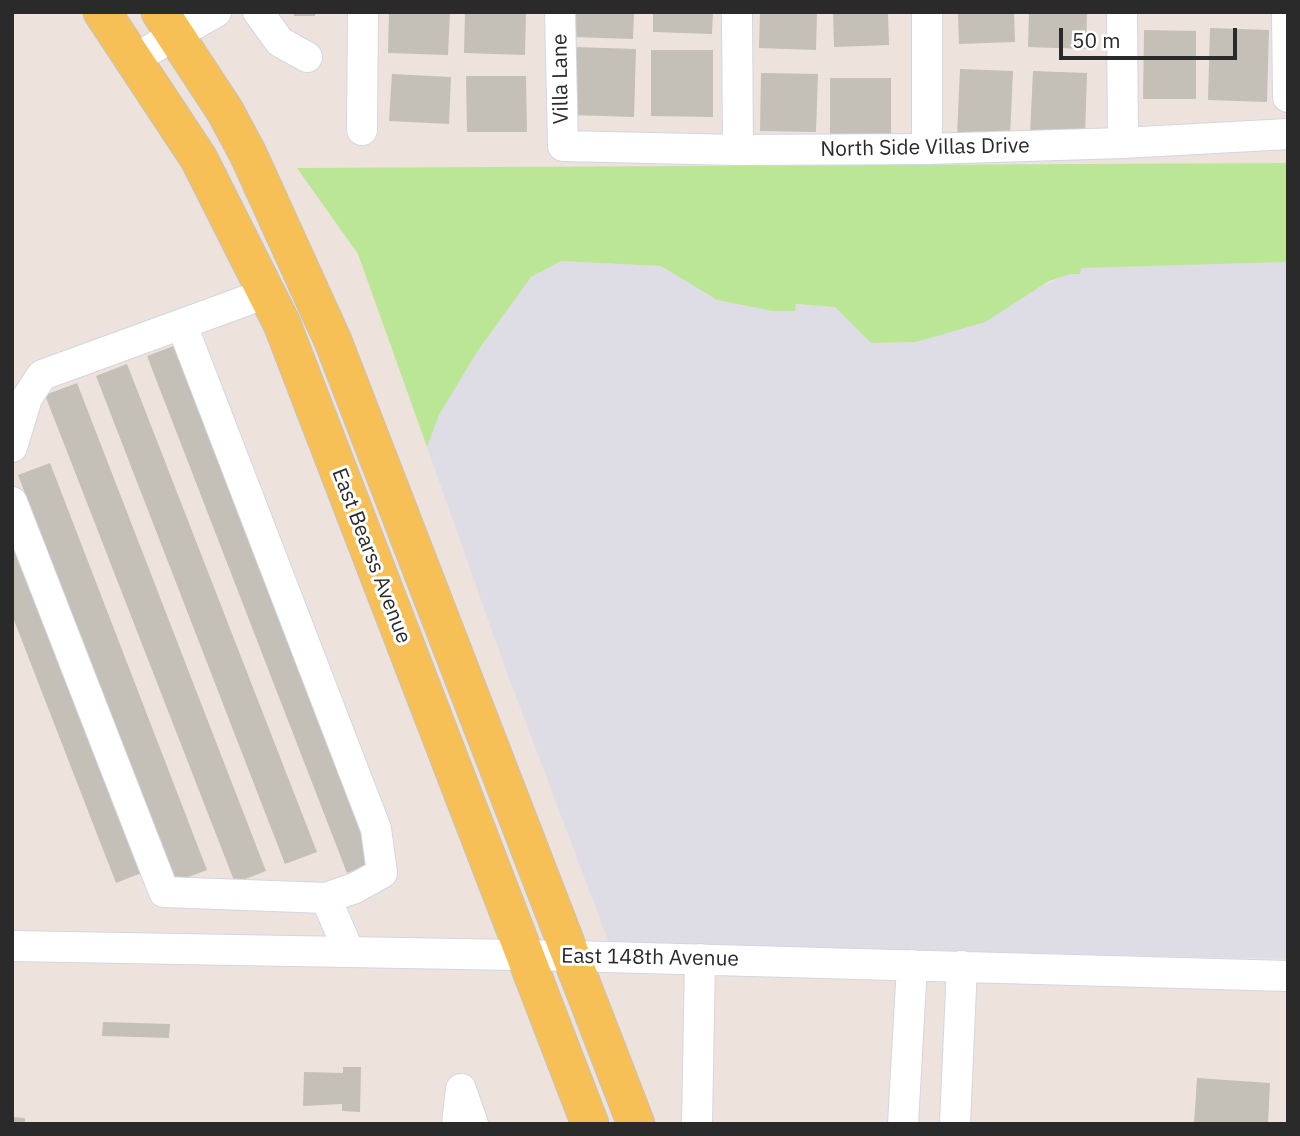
<!DOCTYPE html>
<style>
body{margin:0}
#map{position:relative;width:1300px;height:1136px;overflow:hidden;background:#ede3dc;font-family:"IBM Plex Sans",sans-serif}
canvas{display:block}
.frame{position:absolute;inset:0;border:14px solid #2a2a2a;pointer-events:none}
.scale{position:absolute;left:1059px;top:28px;width:178px;height:32px;box-sizing:border-box;border:4px solid #2a2a2a;border-top:0;padding-left:9px;font-size:21px;line-height:24px;white-space:nowrap;color:#2a2a2a;-webkit-text-stroke:5px #fff;paint-order:stroke}
</style>
<div id="map">
<canvas width="1300" height="1136"></canvas>
<div class="frame"></div>
<div class="scale">50 m</div>
</div>
<script>
const c = document.querySelector('canvas').getContext('2d');
c.lineJoin = 'round';
function paint(path, color) {
  c.fillStyle = color;
  c.fill(path, 'evenodd');
}
function toPath(rows) {
  const path = new Path2D();
  for (const r of rows) {
    path.moveTo(r[0], r[1]);
    for (let i = 2; i < r.length; i += 2) path.lineTo(r[i], r[i + 1]);
  }
  return path;
}
function trace(path, color, width, dash) {
  c.strokeStyle = color;
  c.lineWidth = width;
  c.lineCap = dash ? 'butt' : 'round';
  c.setLineDash(dash || []);
  c.stroke(path);
}
function write(font, color, halo, rows, align = 'center') {
  c.font = font + ' "IBM Plex Sans",sans-serif';
  c.lineWidth = 6;
  c.setLineDash([]);
  c.textBaseline = 'middle';
  c.strokeStyle = halo;
  c.fillStyle = color;
  for (const [text, x, y, turn = 0] of rows) {
    c.save();
    c.translate(x, y);
    c.rotate((+turn || 0) * Math.PI / 180);
    c.textAlign = isNaN(turn) ? turn : align;
    if (halo) c.strokeText(text, 0, 0);
    c.fillText(text, 0, 0);
    c.restore();
  }
}
const industrial = toPath([
 [561,261,661,266,717,300,835,307,871,343,916,342,943,333,1081,268,1288,262,1288,959,609,943,503,662,427,447,439,415,477,352,531,277]
]);
const green = toPath([
 [1288,163,1288,262,1081,268,1080,274,1070,274,1049,281,985,322,916,342,871,343,835,307,796,304,795,311,773,311,717,300,661,266,561,261,531,277,477,352,439,415,427,447,358,254,297,168]
]);
const building = toPath([
 [294,12,315,12,315,16,294,16],
 [389,12,450,12,448,55,388,53],
 [465,12,526,12,525,55,464,53],
 [573,12,634,12,633,39,572,37],
 [653,12,713,12,712,34,653,32],
 [760,12,817,12,816,50,759,48],
 [833,12,888,12,889,45,834,47],
 [958,12,1014,12,1015,42,959,44],
 [1029,12,1087,12,1086,49,1028,47],
 [1210,28,1269,30,1267,102,1208,100],
 [1144,30,1196,31,1196,99,1143,99],
 [574,47,636,49,634,117,572,115],
 [651,50,713,50,713,117,651,116],
 [960,69,1013,71,1010,138,957,136],
 [1033,71,1087,73,1085,136,1030,135],
 [761,73,818,74,816,132,760,131],
 [392,74,451,77,449,124,389,121],
 [466,76,526,76,527,132,467,132],
 [830,78,891,78,891,137,830,137],
 [179,344,380,861,347,873,147,356],
 [127,364,317,852,285,864,96,376],
 [77,383,266,871,235,883,45,395],
 [50,463,207,870,175,882,18,475],
 [22,542,149,870,116,883,12,615,12,546],
 [103,1022,170,1024,169,1038,102,1036],
 [343,1067,361,1067,360,1112,342,1111,342,1104,303,1106,304,1072,343,1073],
 [1197,1078,1270,1083,1268,1124,1194,1124],
 [12,1117,25,1118,25,1124,12,1124]
]);
const minor = toPath([
 [258,12,280,42,307,57],
 [560,12,563,146,738,150,927,149,1123,143,1288,134],
 [737,12,738,150],
 [927,12,927,149],
 [1122,12,1123,143],
 [1287,12,1288,97],
 [134,59,216,12],
 [362,130,363,12],
 [12,447,27,398,42,375,267,293],
 [12,502,164,892,326,898,355,888,382,873,376,829,182,325],
 [326,898,349,952],
 [12,946,571,956,1288,976],
 [457,1124,461,1089,473,1124],
 [697,1124,700,959],
 [903,1124,912,965],
 [955,1124,962,966]
]);
const major = toPath([
 [102,12,199,159,282,324,590,1124],
 [160,12,225,111,248,154,333,341,636,1124]
]);
const streetNames = [
 ["Villa Lane",561,79,-91],
 ["North Side Villas Drive",925,148,-1],
 ["East Bearss Avenue",371,556,69],
 ["East 148th Avenue",650,958,1]
];
paint(industrial, '#dedce5');
paint(green, '#bae696');
paint(building, '#c4bfb7');
trace(minor, '#d1d6e4', 32);
trace(major, '#c3c3c3', 39);
trace(minor, '#fff', 30);
trace(major, '#f6c057', 37);
write('21px', '#2a2a2a', '#fff', streetNames);
</script>
